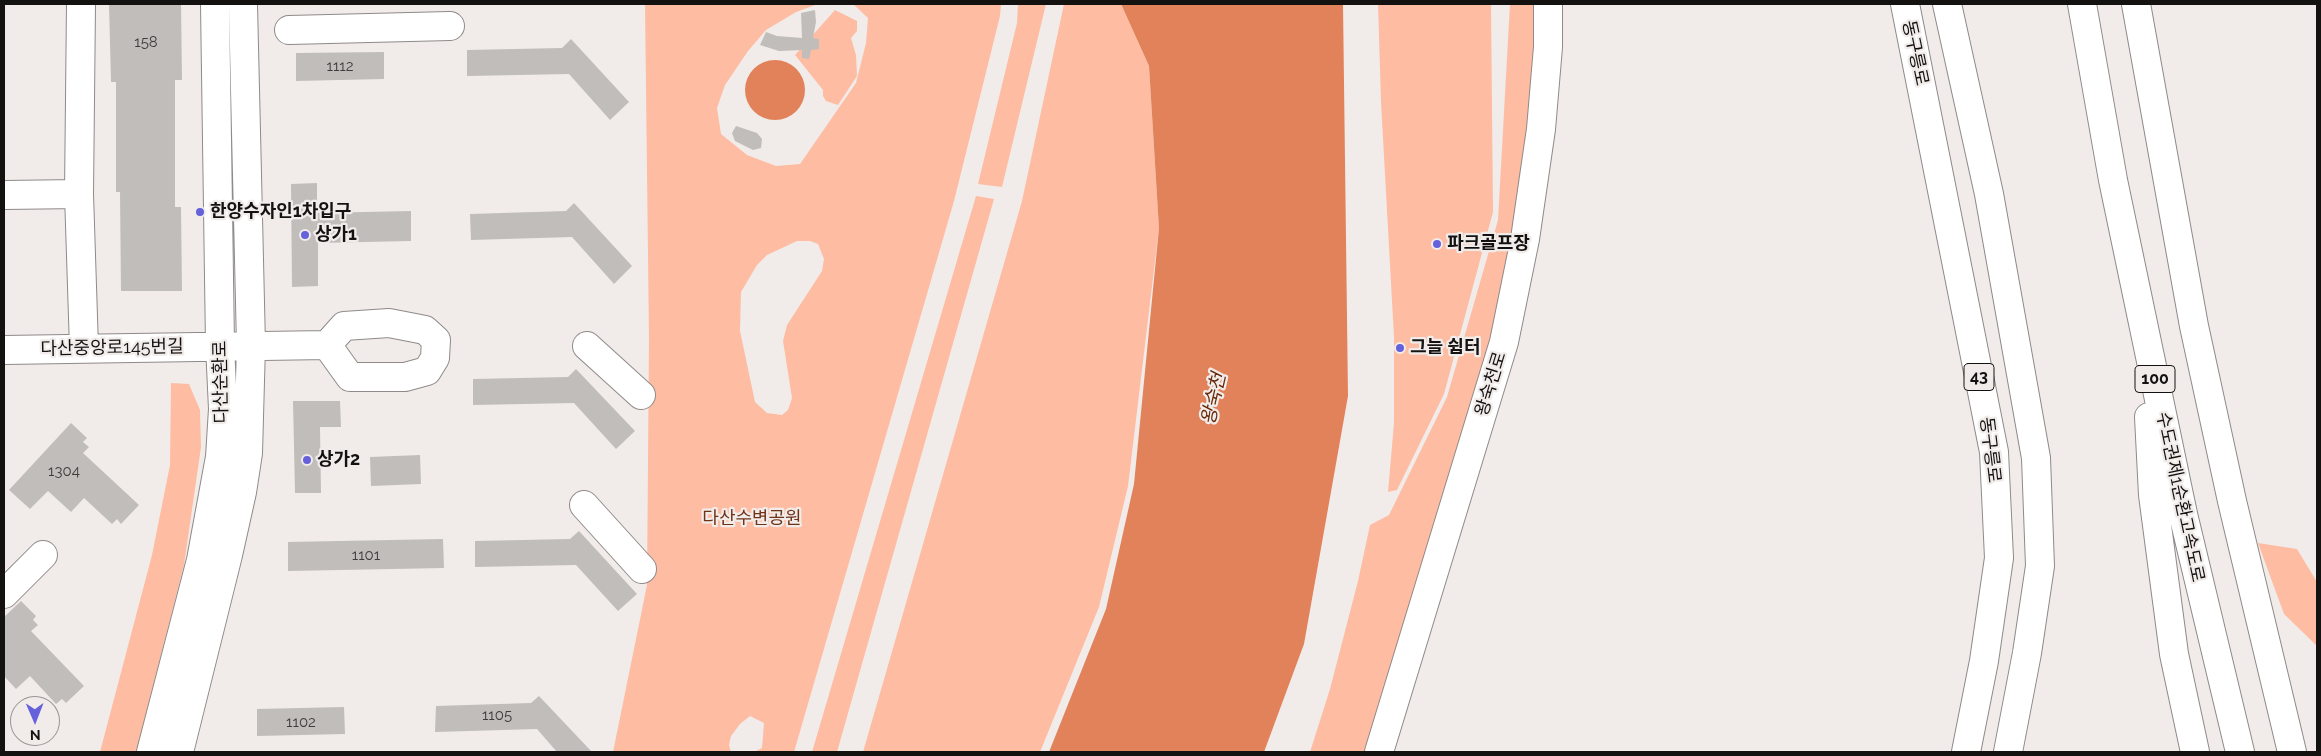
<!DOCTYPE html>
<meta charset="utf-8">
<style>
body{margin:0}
#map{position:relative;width:2321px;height:756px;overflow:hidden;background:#f1ecea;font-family:Raleway,sans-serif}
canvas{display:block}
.frame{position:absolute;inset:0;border:5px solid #141211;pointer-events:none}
.north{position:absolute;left:10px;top:696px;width:50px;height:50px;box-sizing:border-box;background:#f1ecea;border:1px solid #999593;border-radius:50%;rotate:179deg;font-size:14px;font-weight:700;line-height:20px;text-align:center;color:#141211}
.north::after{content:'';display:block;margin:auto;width:18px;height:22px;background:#6461db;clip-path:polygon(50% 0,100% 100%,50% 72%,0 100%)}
</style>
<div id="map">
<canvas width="2321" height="756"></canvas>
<div class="frame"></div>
<div class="north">N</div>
</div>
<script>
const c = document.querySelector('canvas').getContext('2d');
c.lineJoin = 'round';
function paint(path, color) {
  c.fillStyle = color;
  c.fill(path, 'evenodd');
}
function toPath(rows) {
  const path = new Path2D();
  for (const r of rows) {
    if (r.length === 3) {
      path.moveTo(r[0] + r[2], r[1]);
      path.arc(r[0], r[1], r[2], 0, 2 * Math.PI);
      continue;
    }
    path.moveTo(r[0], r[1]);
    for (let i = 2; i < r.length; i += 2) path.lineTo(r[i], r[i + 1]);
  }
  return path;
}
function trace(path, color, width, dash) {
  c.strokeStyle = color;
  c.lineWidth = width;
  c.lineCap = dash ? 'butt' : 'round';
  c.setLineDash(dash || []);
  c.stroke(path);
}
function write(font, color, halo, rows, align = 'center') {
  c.font = font + ' Raleway,"Noto Sans KR",sans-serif';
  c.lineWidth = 4.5;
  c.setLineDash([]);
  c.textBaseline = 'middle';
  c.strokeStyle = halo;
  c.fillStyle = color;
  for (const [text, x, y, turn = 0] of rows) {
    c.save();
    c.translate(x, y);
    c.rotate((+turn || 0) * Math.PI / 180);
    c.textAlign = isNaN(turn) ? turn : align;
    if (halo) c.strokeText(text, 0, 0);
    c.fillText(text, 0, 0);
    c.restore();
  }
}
const green = toPath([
 [645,4,818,4,796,12,766,30,748,51,725,85,717,108,721,134,747,155,776,166,800,164,856,83,866,43,868,18,853,4,1001,4,1000,16,954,201,794,752,754,752,762,748,764,723,750,716,740,724,731,736,729,745,731,752,613,752,647,585,649,338],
 [797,241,810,241,818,244,824,259,822,271,787,325,783,341,792,398,788,410,782,415,767,413,755,402,740,331,741,292,757,265,767,255],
 [1018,4,1046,4,1002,187,978,184,1017,23],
 [1064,4,1121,4,1149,66,1159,228,1128,486,1099,607,1040,752,863,752,1022,201],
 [1378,4,1491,4,1493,212,1444,394,1397,490,1388,492,1394,423,1394,337,1381,102],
 [1510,4,1543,4,1543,32,1502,325,1371,752,1310,752,1330,689,1358,581,1370,525,1389,515,1447,397,1498,220],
 [835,10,857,21,857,31,851,38,856,55,857,76,838,105,826,101,823,96,823,90,795,55],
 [976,196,994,199,837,752,812,752],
 [171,383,189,384,200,410,201,447,184,565,136,752,100,752,152,555,170,465],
 [2258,543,2297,549,2317,582,2317,646,2284,614]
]);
const water = toPath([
 [1121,4,1343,4,1348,396,1304,644,1264,752,1049,752,1106,609,1134,484,1159,228,1149,66],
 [775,90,30]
]);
const building = toPath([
 [109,4,181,4,182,80,175,80,175,207,181,207,182,291,121,291,120,192,116,192,116,82,111,82],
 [815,10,816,22,813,38,819,39,819,49,811,50,809,59,802,58,802,50,779,51,760,45,766,32,777,36,802,38,801,13],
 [571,39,629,102,610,120,569,74,467,76,467,50,562,48],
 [384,52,384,79,296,81,296,53],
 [736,126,757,133,762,139,761,148,753,150,735,141,732,133],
 [317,183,317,213,411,211,411,241,318,243,318,286,292,287,291,184],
 [574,203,632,266,614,284,572,237,471,240,470,214,566,211],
 [576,369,635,431,616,449,574,403,473,405,473,379,568,377],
 [293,401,340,401,341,427,320,427,321,493,295,493],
 [71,423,87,438,83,442,89,447,83,453,139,505,121,524,117,519,112,524,84,498,71,512,48,491,30,509,9,490],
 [420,455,421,484,371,486,370,457],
 [579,531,637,594,618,611,576,565,475,567,475,541,570,539],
 [443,539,444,568,288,571,288,542],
 [21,601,36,616,33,620,38,625,31,631,84,686,66,703,62,699,56,704,30,676,16,689,4,676,4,617],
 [539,696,592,752,557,752,537,729,435,732,436,706,531,703],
 [344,707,345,734,257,736,257,709]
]);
const minor = toPath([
 [81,4,79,194,84,348],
 [289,30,450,26],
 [4,195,79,194],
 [587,346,641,395],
 [4,350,327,345,344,326,389,323,425,330,436,340,435,358,427,371,405,377,350,377,327,345],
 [584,505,642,569],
 [4,594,43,555],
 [151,752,201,560,220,457,223,409,220,345,215,4],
 [179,752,228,555,242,492,248,453,251,345,243,4],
 [1379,752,1504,342,1525,239,1541,129,1548,47,1548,4]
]);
const major = toPath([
 [1905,4,1994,452,1999,558,1984,661,1966,752],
 [1947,4,1989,194,2036,458,2040,566,2027,653,2008,752]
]);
const highway = toPath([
 [2082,4,2113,180,2183,514,2240,752],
 [2136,4,2194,326,2232,501,2292,752],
 [2149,417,2153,495,2174,654,2195,752]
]);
const markers = [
 [200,212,5,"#6461db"],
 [305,235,5,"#6461db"],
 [1437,244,5,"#6461db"],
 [1400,348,5,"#6461db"],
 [307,460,5,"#6461db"]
];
const numberNames = [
 ["158",146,42],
 ["1112",340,66],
 ["1304",64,471],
 ["1101",366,555],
 ["1105",497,715],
 ["1102",301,722]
];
const shields = [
 [1979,377,30],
 [2155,379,40]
];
const shieldNames = [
 ["43",1979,377],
 ["100",2155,379]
];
const streetNames = [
 ["동구릉로",1915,53,78],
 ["다산중앙로145번길",112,348,-1],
 ["다산순환로",221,382,-91],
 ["왕숙천로",1491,384,-73],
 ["동구릉로",1990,450,83],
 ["수도권제1순환고속도로",2180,497,78]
];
const poiNames = [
 ["한양수자인1차입구",210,212],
 ["상가1",315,235],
 ["파크골프장",1447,244],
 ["그늘 쉼터",1410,348],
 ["상가2",317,460]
];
const parkNames = [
 ["다산수변공원",752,519]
];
const waterNames = [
 ["왕숙천",1214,399,-77]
];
paint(green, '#febca2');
paint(water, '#e1825a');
paint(building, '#c1bdbb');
trace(minor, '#8f8a89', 30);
trace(major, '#8f8a89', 30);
trace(highway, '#8f8a89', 30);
trace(minor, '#fff', 28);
trace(major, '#fff', 28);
trace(highway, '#fff', 28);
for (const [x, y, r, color] of markers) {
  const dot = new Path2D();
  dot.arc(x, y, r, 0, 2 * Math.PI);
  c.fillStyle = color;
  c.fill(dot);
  trace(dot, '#f1ecea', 2);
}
write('15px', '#3f3d3c', null, numberNames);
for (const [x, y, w] of shields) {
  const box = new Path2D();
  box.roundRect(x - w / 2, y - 13.5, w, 27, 4);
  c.fillStyle = '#f1ecea';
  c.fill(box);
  trace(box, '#141211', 1);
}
write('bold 16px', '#141211', null, shieldNames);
write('18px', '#141211', '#f1ecea', streetNames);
write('bold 18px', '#141211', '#f1ecea', poiNames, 'left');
write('18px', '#703317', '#f1ecea', parkNames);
write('italic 19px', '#66290c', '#f1ecea', waterNames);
</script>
